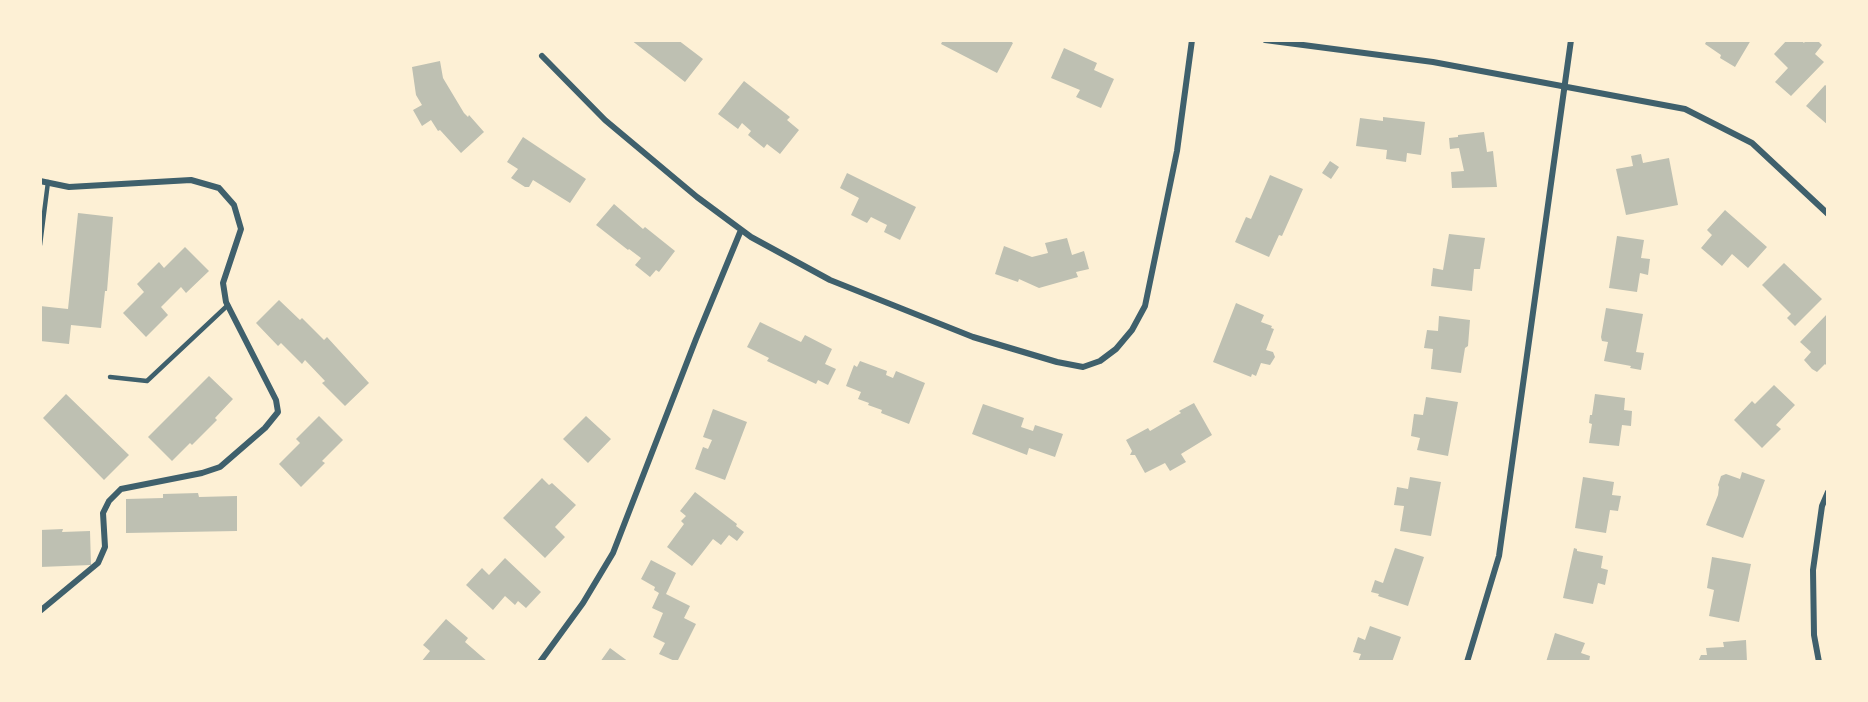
<!DOCTYPE html>
<style>
body{margin:0}
#map{position:relative;width:1868px;height:702px;overflow:hidden;background:#fdf0d5;font-family:Lato,sans-serif}
canvas{display:block}
.frame{position:absolute;inset:0;border:42px solid #fdf0d5;pointer-events:none}
</style>
<div id="map">
<canvas width="1868" height="702"></canvas>
<div class="frame"></div>
</div>
<script>
const c = document.querySelector('canvas').getContext('2d');
c.lineJoin = 'round';
function paint(path, color) {
  c.fillStyle = color;
  c.fill(path, 'evenodd');
}
function toPath(rows) {
  const path = new Path2D();
  for (const r of rows) {
    path.moveTo(r[0], r[1]);
    for (let i = 2; i < r.length; i += 2) path.lineTo(r[i], r[i + 1]);
  }
  return path;
}
function trace(path, color, width, dash) {
  c.strokeStyle = color;
  c.lineWidth = width;
  c.lineCap = dash ? 'butt' : 'round';
  c.setLineDash(dash || []);
  c.stroke(path);
}
const building = toPath([
 [631,40,678,40,703,59,685,82],
 [943,40,1009,40,1013,43,997,73,941,44],
 [1707,40,1751,40,1735,67,1720,58,1721,55,1705,44],
 [1787,40,1801,40,1804,43,1806,40,1817,40,1822,45,1815,54,1824,62,1791,96,1775,82,1788,68,1774,54],
 [1064,48,1097,63,1094,70,1114,79,1101,108,1076,97,1080,90,1051,78],
 [440,61,443,78,464,113,468,117,469,115,484,132,461,153,440,130,438,131,431,120,422,126,413,110,422,105,416,95,412,67],
 [744,81,790,117,787,120,799,130,780,154,767,144,764,148,748,135,751,131,742,123,738,129,718,114],
 [1825,85,1828,87,1828,125,1806,106],
 [1383,117,1425,122,1421,155,1407,153,1406,162,1386,159,1387,150,1356,146,1360,118,1383,121],
 [1484,132,1487,152,1493,151,1497,187,1452,188,1451,172,1464,171,1459,148,1450,149,1449,138,1458,137,1458,135],
 [523,137,586,179,570,203,533,180,529,187,525,187,511,178,518,169,507,162],
 [1641,154,1643,163,1669,158,1678,205,1626,215,1616,169,1633,166,1631,156],
 [1330,161,1339,167,1331,179,1322,173],
 [847,173,916,207,900,240,884,232,887,225,871,217,867,223,851,215,859,198,840,188],
 [1270,175,1303,189,1282,236,1279,235,1269,257,1235,242,1246,217,1251,219],
 [614,204,643,229,645,227,675,251,659,272,656,270,650,277,635,265,641,258,629,249,628,250,596,225],
 [1725,210,1767,247,1748,268,1732,254,1722,266,1701,248,1712,235,1707,230],
 [78,213,113,217,107,291,105,291,101,328,71,325,69,344,40,341,40,306,68,309],
 [1449,234,1485,238,1480,269,1474,269,1472,291,1431,286,1433,268,1443,270],
 [1617,236,1644,240,1641,258,1650,259,1648,275,1640,273,1637,292,1609,288],
 [1067,238,1072,255,1084,251,1089,269,1076,272,1078,277,1039,288,1019,279,1018,282,995,274,1004,246,1032,257,1048,253,1045,243],
 [185,247,209,271,186,293,181,287,161,307,168,315,146,337,123,313,144,292,137,284,159,262,164,268],
 [1784,263,1822,299,1795,326,1787,318,1791,314,1762,285],
 [279,300,300,320,302,318,324,340,327,337,369,383,345,406,322,383,325,381,305,360,302,364,281,343,278,346,256,323],
 [1236,303,1264,315,1261,322,1272,326,1271,328,1274,329,1266,350,1273,352,1275,357,1270,365,1261,363,1256,376,1252,374,1251,377,1213,362],
 [1606,308,1643,314,1636,352,1644,353,1641,370,1630,368,1631,366,1604,361,1608,342,1602,341,1601,337],
 [1828,313,1828,367,1825,364,1817,372,1812,369,1804,360,1811,352,1800,342],
 [1439,316,1470,320,1468,346,1465,348,1461,373,1431,369,1433,349,1424,348,1427,330,1438,331],
 [760,322,801,342,805,335,832,349,825,364,836,369,828,385,818,380,816,384,767,361,769,358,747,347],
 [860,361,887,371,886,375,893,378,896,371,925,383,909,424,881,413,882,410,868,405,869,403,858,399,861,392,846,386,854,365,857,367],
 [209,376,233,399,215,418,217,420,192,445,190,443,172,461,148,437],
 [1774,385,1795,405,1776,425,1781,429,1762,448,1734,420,1752,401,1755,404],
 [66,394,129,455,104,480,43,418],
 [1595,394,1625,398,1624,410,1632,411,1631,426,1622,425,1619,446,1589,443,1592,424,1589,423,1590,415,1592,415],
 [1426,397,1458,402,1448,456,1417,450,1420,438,1411,436,1414,414,1423,415],
 [1194,403,1212,435,1181,454,1186,462,1170,471,1165,463,1145,473,1135,455,1130,455,1132,451,1126,440,1148,428,1150,431,1181,413,1179,411],
 [983,404,1024,418,1021,427,1033,431,1035,425,1063,434,1055,457,1029,448,1027,455,972,434],
 [713,409,747,422,725,480,695,469,703,447,708,449,712,440,703,437],
 [319,416,343,440,322,461,325,463,301,487,279,464,300,443,296,439],
 [586,416,611,439,588,463,563,439],
 [1742,472,1765,480,1743,538,1706,525,1718,495,1719,487,1718,485,1721,476,1726,474,1740,479],
 [1410,477,1441,482,1431,536,1400,531,1404,506,1394,505,1397,487,1408,489],
 [1583,477,1614,482,1612,495,1621,496,1618,511,1610,510,1606,533,1575,528],
 [542,478,549,485,552,483,576,505,555,527,565,537,545,558,503,518],
 [695,492,737,524,736,526,744,532,737,541,729,535,721,545,713,539,692,566,667,547,684,524,681,521,686,516,680,511],
 [198,493,199,497,237,496,237,531,126,533,126,499,163,498,163,494],
 [63,529,62,532,90,531,91,565,40,567,40,530],
 [1395,548,1424,557,1408,606,1378,596,1379,594,1371,592,1375,580,1383,583],
 [1574,548,1577,549,1577,551,1603,556,1601,568,1608,570,1605,585,1598,583,1593,604,1563,598],
 [1712,557,1751,564,1739,622,1709,616,1714,590,1707,588],
 [505,558,541,592,526,608,518,601,515,605,505,596,493,610,466,585,482,568,489,575],
 [651,560,676,573,666,594,690,606,684,618,696,624,677,662,659,654,665,643,653,637,663,613,652,608,659,593,654,590,655,587,641,579],
 [446,619,468,638,465,642,488,662,421,662,430,651,423,645],
 [1370,626,1401,637,1392,662,1358,662,1361,654,1353,652,1358,637,1365,640],
 [1555,633,1585,643,1581,653,1590,656,1589,662,1546,662],
 [1746,640,1747,662,1698,662,1701,655,1707,655,1706,648,1724,647,1723,642],
 [610,648,629,662,600,662]
]);
const service = toPath([
 [40,245,48,182],
 [110,377,147,381,228,305]
]);
const minor = toPath([
 [1265,40,1433,62,1685,109,1752,143,1828,214],
 [542,56,605,120,697,197,751,237,830,280,973,337,1057,362,1083,367,1100,361,1116,349,1132,330,1145,306,1177,151,1192,40],
 [40,181,69,187,191,180,219,188,234,205,241,229,223,283,226,302,276,400,278,412,265,428,220,467,202,473,121,489,109,501,103,513,105,547,98,563,40,611],
 [540,662,583,603,613,553,696,339,741,230],
 [1467,662,1499,556,1571,40],
 [1819,662,1814,635,1813,570,1822,506,1828,492]
]);
paint(building, '#bec0b2');
trace(service, '#3f606c', 4.5);
trace(minor, '#3f606c', 6);
</script>
